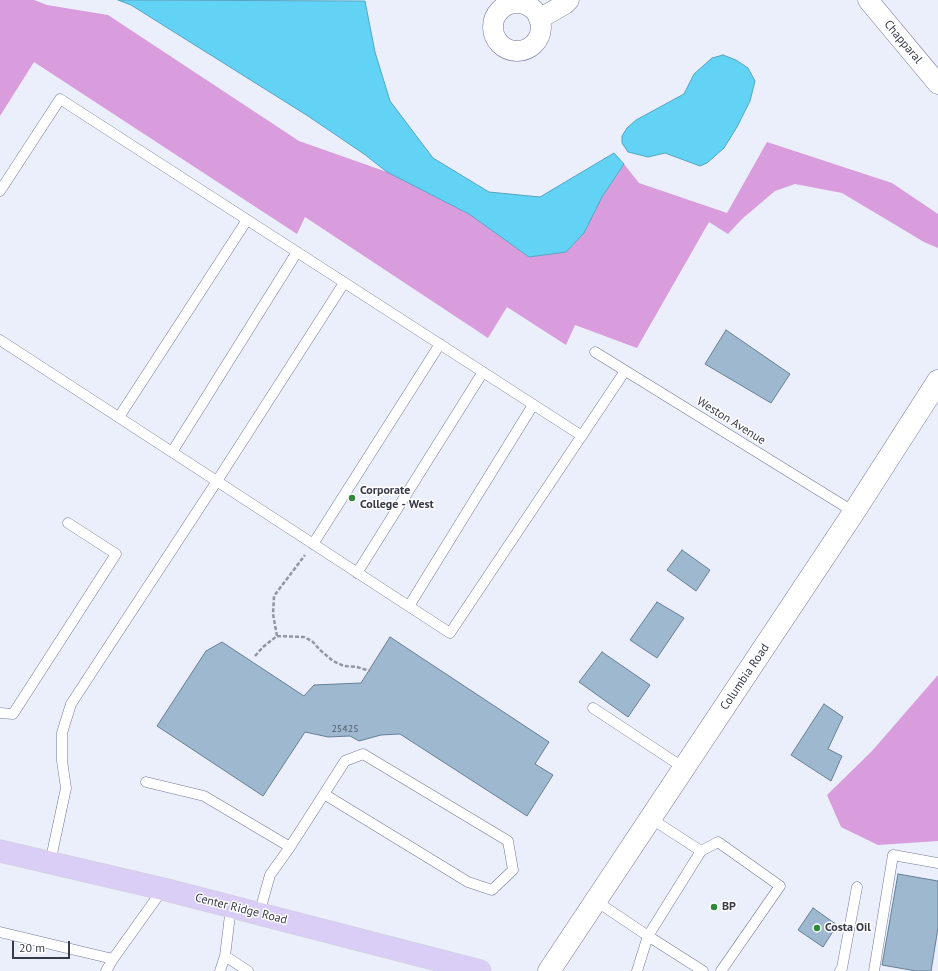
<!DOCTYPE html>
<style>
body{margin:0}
#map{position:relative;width:938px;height:971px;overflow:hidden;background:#ebeffc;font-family:"PT Sans",sans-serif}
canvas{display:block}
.scale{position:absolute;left:12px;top:941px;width:58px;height:18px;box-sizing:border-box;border:2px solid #373a47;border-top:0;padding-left:5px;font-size:12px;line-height:14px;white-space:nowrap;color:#373a47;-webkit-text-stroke:3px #fff;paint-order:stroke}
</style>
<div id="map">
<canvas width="938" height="971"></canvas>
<div class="scale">20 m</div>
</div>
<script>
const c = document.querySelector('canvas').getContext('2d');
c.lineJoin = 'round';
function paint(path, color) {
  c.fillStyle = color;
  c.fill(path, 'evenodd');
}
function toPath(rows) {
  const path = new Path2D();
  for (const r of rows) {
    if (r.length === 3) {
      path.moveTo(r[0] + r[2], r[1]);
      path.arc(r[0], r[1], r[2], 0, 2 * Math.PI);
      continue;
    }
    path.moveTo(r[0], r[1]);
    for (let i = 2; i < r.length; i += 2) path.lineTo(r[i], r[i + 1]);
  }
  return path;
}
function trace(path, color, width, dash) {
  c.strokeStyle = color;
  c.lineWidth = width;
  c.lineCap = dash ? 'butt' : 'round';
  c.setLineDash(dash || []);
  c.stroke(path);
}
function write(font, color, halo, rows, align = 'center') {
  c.font = font + ' "PT Sans",sans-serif';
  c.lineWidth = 3;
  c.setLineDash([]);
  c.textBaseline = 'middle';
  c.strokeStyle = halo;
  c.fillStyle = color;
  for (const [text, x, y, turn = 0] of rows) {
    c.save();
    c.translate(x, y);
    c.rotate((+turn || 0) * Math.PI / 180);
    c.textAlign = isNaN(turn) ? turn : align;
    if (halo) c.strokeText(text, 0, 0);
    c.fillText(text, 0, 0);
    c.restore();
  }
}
const forest = toPath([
 [0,0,34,0,47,5,108,15,299,141,387,172,469,214,529,257,566,252,584,233,602,197,624,164,639,183,727,213,767,142,892,183,938,214,938,248,924,242,842,193,795,184,775,191,742,219,728,234,709,222,637,348,575,325,566,345,507,307,488,338,305,217,297,234,34,62,0,116],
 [938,675,938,841,878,845,841,827,827,795,872,751]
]);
const water = toPath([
 [118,0,365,1,375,52,390,101,433,158,489,192,540,197,614,153,624,164,602,197,584,233,566,252,529,257,469,214,387,172,364,154,308,116,131,5,118,0],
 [723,55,736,60,748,68,755,81,750,101,737,127,724,148,707,163,700,166,665,153,648,157,628,152,622,143,622,136,627,128,636,120,684,94,694,74,712,58,723,55]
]);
const building = toPath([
 [726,330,790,374,771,403,705,364,726,330],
 [682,550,710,570,696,591,667,570,682,550],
 [657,602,684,618,657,658,630,640,657,602],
 [390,637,549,742,535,764,553,775,527,816,400,734,381,735,359,741,350,736,328,737,305,732,263,796,157,726,206,651,222,642,304,696,314,685,361,683,390,637],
 [602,652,650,685,628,717,579,682,602,652],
 [824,704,843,717,828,749,842,756,831,781,791,755,824,704],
 [898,874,938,881,938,928,931,971,916,971,882,965,898,874],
 [813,908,837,925,823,947,798,930,813,908]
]);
const path = toPath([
 [277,636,304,637,312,641,320,650,333,661,344,666,357,667,370,671],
 [255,656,263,647,277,636,273,614,274,596,305,555]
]);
const service = toPath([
 [0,191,60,99,582,436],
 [0,340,450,633,625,371],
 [595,352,854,512],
 [119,417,247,220],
 [172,452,297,252],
 [313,544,440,344],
 [357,573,483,372],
 [409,606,533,405],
 [593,708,684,768],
 [0,713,13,714,116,554,68,523],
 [146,782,204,796,290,847],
 [701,851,718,842,780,886,721,971],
 [50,863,66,788,62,761,62,733,71,704,217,481,344,283],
 [596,901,648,936,701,851,650,818],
 [259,914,270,875,290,847,324,794,345,761,363,754,508,841,513,870,492,890,468,882,324,794],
 [0,932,113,959,163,889],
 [225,956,248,971],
 [106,971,113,959],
 [220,971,225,956,231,907],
 [637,971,648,936,703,971],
 [840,971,842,968,857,887],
 [874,971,893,855,938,863]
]);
const minor = toPath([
 [868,0,938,84],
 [517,27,24],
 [539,19,565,4,569,0]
]);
const secondary = toPath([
 [549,971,854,512,938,381]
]);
const primary = toPath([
 [0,851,163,889,480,971]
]);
const markers = [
 [352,498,4,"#318938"],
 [714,907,4,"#318938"],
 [817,928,4,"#318938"]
];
const numberNames = [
 ["25425",345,729]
];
const streetNames = [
 ["Chapparal",903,42,50],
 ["Weston Avenue",731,421,32],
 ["Columbia Road",745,677,-56],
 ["Center Ridge Road",241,909,14]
];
const poiNames = [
 ["Corporate",360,491],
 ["College - West",360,505],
 ["BP",722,907],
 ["Costa Oil",825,928]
];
paint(forest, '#d99cdd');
paint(water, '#62d2f5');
trace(water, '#55a4c1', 1);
paint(building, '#9eb8d0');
trace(building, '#667f96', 1);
trace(service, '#727a97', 11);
trace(minor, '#727a97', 21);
trace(secondary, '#727a97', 23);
trace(primary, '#cfd0d3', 23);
trace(path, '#9194a1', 2.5, [4, 2]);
trace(service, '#fff', 10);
trace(minor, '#fff', 20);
trace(secondary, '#fff', 22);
trace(primary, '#dacdf6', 22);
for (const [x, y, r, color] of markers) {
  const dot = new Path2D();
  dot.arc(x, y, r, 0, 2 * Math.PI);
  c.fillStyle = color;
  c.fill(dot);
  trace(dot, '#fff', 1.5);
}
write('10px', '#515a69', null, numberNames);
write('12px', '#373a47', '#fff', streetNames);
write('bold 12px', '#373a47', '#fff', poiNames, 'left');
</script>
